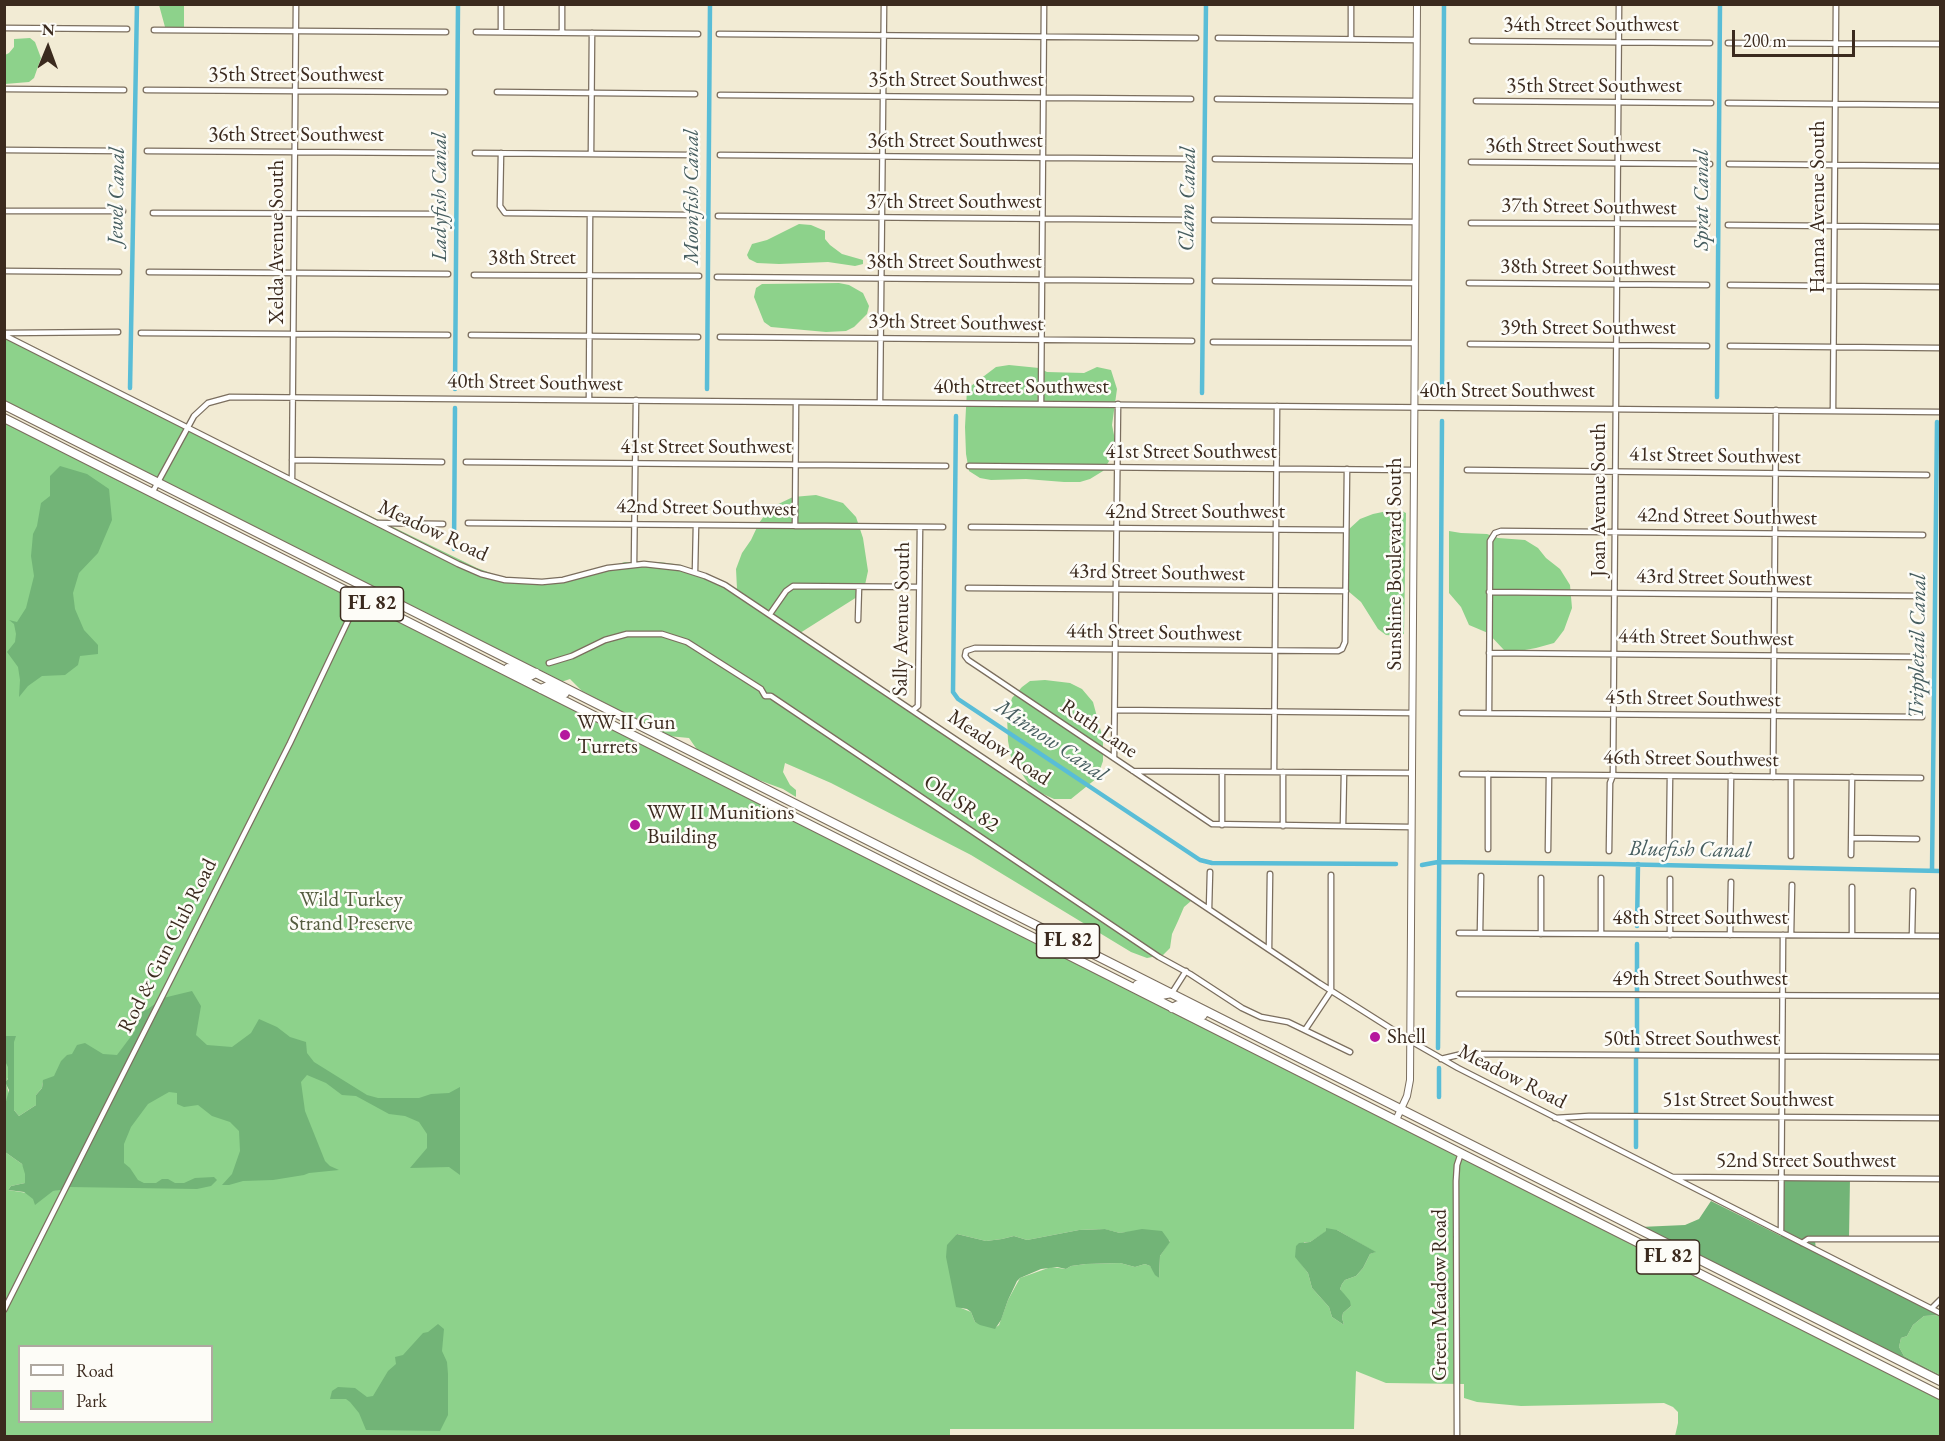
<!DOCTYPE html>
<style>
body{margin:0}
#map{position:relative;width:1945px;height:1441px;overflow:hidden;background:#f2ebd4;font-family:"EB Garamond",serif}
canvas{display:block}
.frame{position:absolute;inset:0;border:6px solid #3b2a1e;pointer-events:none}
.legend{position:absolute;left:18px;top:1345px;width:195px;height:78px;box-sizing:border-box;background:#fdfcf7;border:2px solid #afa8a0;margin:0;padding:8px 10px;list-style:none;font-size:18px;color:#3b2a1e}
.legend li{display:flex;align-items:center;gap:12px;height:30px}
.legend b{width:30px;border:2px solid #afa8a0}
.north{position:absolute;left:18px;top:18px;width:60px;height:60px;-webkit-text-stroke:4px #fdfcf7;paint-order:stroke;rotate:1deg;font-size:16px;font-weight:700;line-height:24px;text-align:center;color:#3b2a1e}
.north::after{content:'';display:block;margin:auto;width:21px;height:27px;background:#3b2a1e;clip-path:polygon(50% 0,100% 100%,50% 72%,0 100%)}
.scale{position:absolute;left:1732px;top:30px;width:123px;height:27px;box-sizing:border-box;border:3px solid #3b2a1e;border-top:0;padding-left:8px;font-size:18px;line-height:21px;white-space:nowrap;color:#3b2a1e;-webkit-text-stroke:4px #fdfcf7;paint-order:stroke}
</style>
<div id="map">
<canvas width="1945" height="1441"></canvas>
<div class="frame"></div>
<ul class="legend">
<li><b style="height:8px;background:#fff"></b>Road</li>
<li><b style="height:16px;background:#8dd28b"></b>Park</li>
</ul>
<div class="north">N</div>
<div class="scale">200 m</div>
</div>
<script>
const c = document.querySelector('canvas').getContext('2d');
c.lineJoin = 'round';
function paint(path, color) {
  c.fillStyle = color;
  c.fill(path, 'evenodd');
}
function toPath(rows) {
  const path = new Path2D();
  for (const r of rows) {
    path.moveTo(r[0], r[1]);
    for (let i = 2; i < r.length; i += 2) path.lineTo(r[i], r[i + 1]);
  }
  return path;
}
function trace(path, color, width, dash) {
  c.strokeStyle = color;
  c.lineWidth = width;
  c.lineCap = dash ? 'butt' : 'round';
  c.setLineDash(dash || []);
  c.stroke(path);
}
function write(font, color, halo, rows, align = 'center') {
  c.font = font + ' "EB Garamond",serif';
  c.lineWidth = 5;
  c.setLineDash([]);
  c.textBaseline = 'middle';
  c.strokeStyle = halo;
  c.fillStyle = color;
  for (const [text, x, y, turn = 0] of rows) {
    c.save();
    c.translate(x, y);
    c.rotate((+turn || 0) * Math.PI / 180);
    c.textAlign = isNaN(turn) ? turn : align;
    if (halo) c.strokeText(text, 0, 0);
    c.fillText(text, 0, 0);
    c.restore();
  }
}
const green = toPath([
 [159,5,184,5,184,31,177,31,165,27],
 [30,38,35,42,41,58,34,78,29,82,5,84,5,55,9,53,14,47,14,39],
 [799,224,811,225,825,231,825,239,830,245,842,254,863,260,863,264,855,266,828,262,779,264,757,263,749,259,747,255,752,244,767,240],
 [839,283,849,285,863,293,869,306,867,314,854,327,846,331,826,332,771,327,764,322,754,297,756,288,762,284],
 [4,337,477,568,510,580,548,582,590,573,625,562,659,562,681,565,737,589,736,569,742,553,751,540,759,523,770,508,793,497,816,495,843,503,856,517,863,538,868,571,865,585,857,597,800,633,1191,901,1184,907,1178,921,1172,934,1170,948,1163,955,1147,958,1131,952,971,855,831,783,785,763,783,772,790,785,796,790,796,797,783,789,748,776,698,751,689,738,668,736,582,691,570,679,561,682,5,402],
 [1009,365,1039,368,1047,372,1084,373,1097,367,1111,370,1117,389,1112,425,1115,440,1114,453,1103,471,1090,479,1080,482,1064,482,1026,479,991,480,980,478,969,471,966,454,965,427,967,389,996,367],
 [5,421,1940,1397,1940,1436,1675,1436,1678,1423,1678,1412,1673,1407,1664,1403,1521,1406,1477,1402,1464,1398,1464,1384,1386,1383,1356,1371,1354,1429,950,1429,950,1436,5,1436,5,1152,22,1164,25,1169,25,1183,11,1186,8,1190,27,1193,67,1189,42,1082,42,1088,36,1095,36,1105,19,1116,14,1110,14,1079,8,1078,6,1082,9,1095,5,1105,5,1124],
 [1104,1229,1120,1233,1147,1230,1170,1241,1160,1256,1159,1278,1150,1266,1145,1264,1135,1267,1120,1263,1086,1264,1071,1266,1066,1269,1051,1267,1020,1278,1008,1300,999,1325,995,1328,975,1322,971,1312,961,1308,953,1290,954,1240,957,1234,986,1241,1002,1239,1014,1236,1027,1240,1079,1230],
 [1337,1230,1375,1252,1370,1254,1363,1268,1356,1276,1345,1280,1342,1284,1340,1289,1351,1306,1343,1313,1342,1318,1344,1325,1332,1317,1329,1307,1312,1288,1308,1273,1299,1261,1304,1242,1310,1242,1327,1231],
 [20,1346,212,1346,212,1422,20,1422],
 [1392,510,1400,510,1406,513,1404,634,1399,636,1386,635,1378,629,1361,602,1348,591,1348,530,1360,519,1373,514],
 [1449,531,1461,533,1487,534,1498,538,1525,540,1538,548,1546,558,1560,569,1570,585,1572,608,1564,630,1558,638,1554,643,1536,648,1514,652,1504,650,1488,633,1469,625,1461,607,1449,593],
 [1045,680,1070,683,1082,689,1093,702,1103,739,1103,761,1097,778,1071,799,1054,799,1032,789,1011,757,1008,741,1007,716,1012,698,1022,687,1030,681],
 [1940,1315,1940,1375,1904,1356,1899,1347,1901,1338,1907,1336,1913,1325,1924,1316]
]);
const forest = toPath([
 [60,466,87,474,109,489,112,520,98,553,79,573,73,593,75,609,84,630,98,645,98,654,80,656,78,665,65,675,42,676,28,686,19,697,20,680,18,667,7,652,15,642,16,634,14,624,9,620,17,622,26,608,34,576,31,556,33,534,37,526,41,503,50,496,50,476],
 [192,991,201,1006,196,1035,207,1045,232,1047,251,1033,259,1019,277,1027,290,1037,306,1042,307,1053,314,1062,367,1095,378,1098,419,1098,431,1094,449,1093,460,1087,460,1175,449,1167,410,1168,427,1148,427,1134,419,1122,405,1116,389,1114,356,1096,342,1095,326,1083,307,1075,301,1082,305,1111,325,1161,330,1166,339,1170,309,1173,304,1175,273,1180,243,1181,229,1185,222,1185,232,1174,240,1151,239,1131,230,1122,212,1116,198,1105,184,1107,177,1104,177,1093,169,1092,148,1104,131,1127,124,1144,124,1163,130,1168,138,1180,144,1183,156,1183,162,1179,168,1179,175,1183,184,1183,195,1178,214,1177,217,1180,211,1186,197,1189,69,1187,67,1189,53,1191,35,1205,33,1199,24,1192,8,1190,11,1186,25,1183,25,1174,22,1164,5,1152,5,1105,9,1090,5,1082,8,1079,8,1067,5,1061,5,1036,16,1036,14,1042,14,1110,19,1116,36,1105,36,1095,42,1088,43,1080,54,1076,61,1061,67,1055,72,1054,77,1045,85,1043,103,1054,117,1055,135,1031,139,1012,148,1009,163,998],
 [1783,1178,1850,1178,1849,1239,1815,1240,1816,1251,1940,1315,1924,1316,1913,1325,1907,1336,1901,1338,1899,1347,1904,1356,1940,1375,1940,1378,1640,1227,1685,1225,1699,1219,1711,1201,1781,1236],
 [1326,1228,1337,1230,1376,1252,1370,1254,1363,1268,1356,1276,1345,1280,1342,1284,1340,1289,1350,1301,1351,1306,1343,1313,1342,1318,1344,1325,1332,1317,1329,1307,1312,1288,1308,1273,1295,1257,1296,1246,1299,1243,1310,1242,1326,1231],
 [1105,1229,1120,1233,1142,1229,1162,1231,1170,1242,1160,1256,1159,1278,1155,1275,1150,1266,1145,1264,1135,1267,1120,1263,1086,1264,1071,1266,1066,1269,1057,1267,1041,1269,1020,1278,1017,1281,1008,1300,1001,1320,995,1329,980,1325,975,1322,971,1312,967,1309,956,1307,946,1257,947,1245,957,1234,986,1241,1002,1239,1014,1236,1027,1240,1079,1230],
 [438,1324,444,1329,442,1351,447,1362,448,1374,448,1415,440,1431,366,1430,359,1413,350,1402,346,1399,330,1399,332,1391,338,1387,355,1388,367,1397,373,1396,388,1371,396,1364,395,1357,403,1355,423,1333,428,1332]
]);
const canal = toPath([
 [130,388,137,4],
 [455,389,458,4],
 [707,389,710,4],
 [1202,393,1206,4],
 [1442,394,1444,4],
 [1717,397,1720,4],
 [956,416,953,692,958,699,1200,860,1212,863,1396,864],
 [454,549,455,408],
 [1422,865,1438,862,1612,864,1940,871],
 [1932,871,1937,422],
 [1637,926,1638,864],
 [1637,992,1637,944],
 [1438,1048,1442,421],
 [1637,1052,1637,998],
 [1439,1068,1439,1097],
 [1636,1113,1636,1059],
 [1636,1147,1636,1119]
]);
const minor = toPath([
 [562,4,562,33],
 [4,28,127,29],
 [154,30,446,32],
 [476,32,698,34],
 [501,32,501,4],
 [719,34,1196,38],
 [1218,38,1416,40],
 [1351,39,1351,4],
 [1472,41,1710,43],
 [1728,43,1940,44],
 [4,89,124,90],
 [146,90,445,92],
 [497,92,695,94],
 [720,95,1191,99],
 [1217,99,1416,101],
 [1476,101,1711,103],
 [1728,103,1940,105],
 [4,150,122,151],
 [147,151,445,153],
 [475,153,693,155],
 [501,153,500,206,505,213,693,215],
 [591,154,592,33],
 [720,155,1190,159],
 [1215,159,1415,161],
 [1471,162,1710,164],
 [1729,164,1940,166],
 [4,211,123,211],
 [153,213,444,214],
 [718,216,1191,220],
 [1214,220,1415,222],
 [1471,223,1707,224],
 [1728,225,1940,227],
 [4,271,119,272],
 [149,272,448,274],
 [474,275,699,276],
 [717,277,1191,281],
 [1215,281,1414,283],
 [1469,283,1707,285],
 [1730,285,1940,287],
 [4,333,118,332],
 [141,333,448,335],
 [4,335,458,564,481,574,505,580,542,582,563,580,608,568,644,564,680,568,705,576,725,585,1319,983,1409,1040,1458,1068,1940,1313],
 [471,335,698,337],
 [720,337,1192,341],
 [1213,342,1414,343],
 [1470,344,1707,346],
 [1730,346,1940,348],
 [589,400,590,215],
 [880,402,884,4],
 [1041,404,1044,4],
 [1833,410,1836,4],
 [292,460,442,462],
 [466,462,946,466],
 [969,466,1413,470],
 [1347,469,1345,642,1342,649,1338,651,975,648,966,651,965,656,968,660,983,670,1212,824,1410,827],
 [1467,470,1927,475],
 [292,480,296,4],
 [152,493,194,416,208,403,230,397,1940,412],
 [378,523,443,524],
 [468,523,943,527],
 [795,526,796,402],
 [971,527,1346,530],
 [634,564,636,400],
 [695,572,696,525],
 [968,588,1346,591],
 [1489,592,1923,596],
 [770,614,786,591,793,586,919,587],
 [858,620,859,587],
 [1489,653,1923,657],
 [549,663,572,656,605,640,627,634,662,634,687,642,761,689,765,696,771,696,1159,957,1190,974,1242,1008,1261,1017,1288,1022,1350,1052],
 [913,710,918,706,920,527],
 [1115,710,1411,713],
 [1462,713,1922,717],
 [1489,713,1490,558,1490,541,1495,533,1501,531,1923,535],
 [1114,758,1118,404],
 [1133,771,1410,773],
 [1274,772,1277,406],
 [1462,774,1921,778],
 [1773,777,1776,410],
 [1222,825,1222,772],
 [1283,826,1283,772],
 [1343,826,1344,773],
 [1852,838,1917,839],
 [1488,849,1488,774],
 [1548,850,1549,775],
 [1609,851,1610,783,1613,775,1619,4],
 [1669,852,1670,776],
 [1730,853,1731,776],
 [1851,855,1852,777],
 [1791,856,1791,777],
 [1601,878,1601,934],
 [1209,909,1210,872],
 [1459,933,1940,936],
 [1480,933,1481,876],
 [1541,934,1541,878],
 [1670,935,1670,879],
 [1730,935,1731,882],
 [1791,935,1792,885],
 [1852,935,1852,887],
 [1912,936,1913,891],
 [1269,949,1270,874],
 [1172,993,1186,971],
 [1459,994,1940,996],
 [1305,1030,1331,991,1331,875],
 [1441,1059,1462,1054,1940,1057],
 [1555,1118,1589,1116,1940,1118],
 [1673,1177,1940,1179],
 [1781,1232,1783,935],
 [1802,1243,1808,1239,1940,1239],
 [1932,1308,1940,1300],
 [4,1310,290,743,355,606,364,600],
 [1457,1436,1456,1181,1457,1165,1461,1153]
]);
const tertiary = toPath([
 [1396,1120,1407,1096,1410,1080,1417,4]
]);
const trunk = toPath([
 [4,405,1940,1381],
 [4,418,1940,1395],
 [365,600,375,598,398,608],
 [508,668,530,676,536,673],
 [541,689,548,686,565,693],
 [1137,985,1161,995,1172,993],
 [1172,1008,1178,1005,1203,1015]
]);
const markers = [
 [565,735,6,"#b5179e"],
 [635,825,6,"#b5179e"],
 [1375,1037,6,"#b5179e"]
];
const shields = [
 [372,604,63],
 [1068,941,63],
 [1668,1257,63]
];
const shieldNames = [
 ["FL 82",372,604],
 ["FL 82",1068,941],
 ["FL 82",1668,1257]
];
const streetNames = [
 ["34th Street Southwest",1591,25],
 ["35th Street Southwest",296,75],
 ["35th Street Southwest",956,80],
 ["35th Street Southwest",1594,86],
 ["36th Street Southwest",296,135],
 ["36th Street Southwest",955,141],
 ["36th Street Southwest",1573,146],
 ["37th Street Southwest",954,202],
 ["37th Street Southwest",1589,207,1],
 ["Hanna Avenue South",1818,207,-90],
 ["Xelda Avenue South",277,242,-90],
 ["38th Street",532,258],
 ["38th Street Southwest",954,262],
 ["38th Street Southwest",1588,268,1],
 ["39th Street Southwest",956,323,1],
 ["39th Street Southwest",1588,328],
 ["40th Street Southwest",535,383,1],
 ["40th Street Southwest",1021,387],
 ["40th Street Southwest",1507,391],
 ["41st Street Southwest",706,447],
 ["41st Street Southwest",1191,452],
 ["41st Street Southwest",1715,456,1],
 ["Joan Avenue South",1599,500,-90],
 ["42nd Street Southwest",706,508,1],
 ["42nd Street Southwest",1195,512],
 ["42nd Street Southwest",1727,517,1],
 ["Meadow Road",433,531,25],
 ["Sunshine Boulevard South",1395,564,-90],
 ["43rd Street Southwest",1157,573,1],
 ["43rd Street Southwest",1724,578,1],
 ["Sally Avenue South",902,619,-89],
 ["44th Street Southwest",1154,633,1],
 ["44th Street Southwest",1706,638,1],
 ["45th Street Southwest",1693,699,1],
 ["Ruth Lane",1099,729,34],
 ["Meadow Road",999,748,34],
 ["46th Street Southwest",1691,759,1],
 ["Old SR 82",961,804,34],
 ["48th Street Southwest",1700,918],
 ["Rod & Gun Club Road",168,946,-63],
 ["49th Street Southwest",1700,979],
 ["50th Street Southwest",1691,1039],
 ["Meadow Road",1512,1077,27],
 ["51st Street Southwest",1748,1100],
 ["52nd Street Southwest",1806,1161],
 ["Green Meadow Road",1440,1295,-90]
];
const poiNames = [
 ["WW II Gun",577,723],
 ["Turrets",577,747],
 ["WW II Munitions",647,813],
 ["Building",647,837],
 ["Shell",1387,1037]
];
const parkNames = [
 ["Wild Turkey",351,900],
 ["Strand Preserve",351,924]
];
const waterNames = [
 ["Jewel Canal",117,196,-89],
 ["Ladyfish Canal",440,197,-90],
 ["Moonfish Canal",692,197,-90],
 ["Clam Canal",1188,199,-89],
 ["Sprat Canal",1702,200,-90],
 ["Trippletail Canal",1918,646,-89],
 ["Minnow Canal",1051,741,34],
 ["Bluefish Canal",1690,850,1]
];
paint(green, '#8dd28b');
paint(forest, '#72b477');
trace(canal, '#59bdd7', 4.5);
trace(minor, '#7b6e5e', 7);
trace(tertiary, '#7b6e5e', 8);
trace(trunk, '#7b6e5e', 10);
trace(minor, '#fff', 4.5);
trace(tertiary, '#fff', 6);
trace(trunk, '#fff', 8);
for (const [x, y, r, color] of markers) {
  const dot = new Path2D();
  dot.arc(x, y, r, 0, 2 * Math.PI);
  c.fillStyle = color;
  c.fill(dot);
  trace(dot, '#fdfcf7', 2);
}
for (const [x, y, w] of shields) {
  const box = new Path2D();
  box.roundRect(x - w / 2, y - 17, w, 34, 4.5);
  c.fillStyle = '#fdfcf7';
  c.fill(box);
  trace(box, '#3b2a1e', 1.5);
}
write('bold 20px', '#3b2a1e', null, shieldNames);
write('21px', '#3b2a1e', '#fdfcf7', streetNames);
write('21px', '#3b2a1e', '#fdfcf7', poiNames, 'left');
write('21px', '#545c3f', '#fdfcf7', parkNames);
write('italic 22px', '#465d5f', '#fdfcf7', waterNames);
</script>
